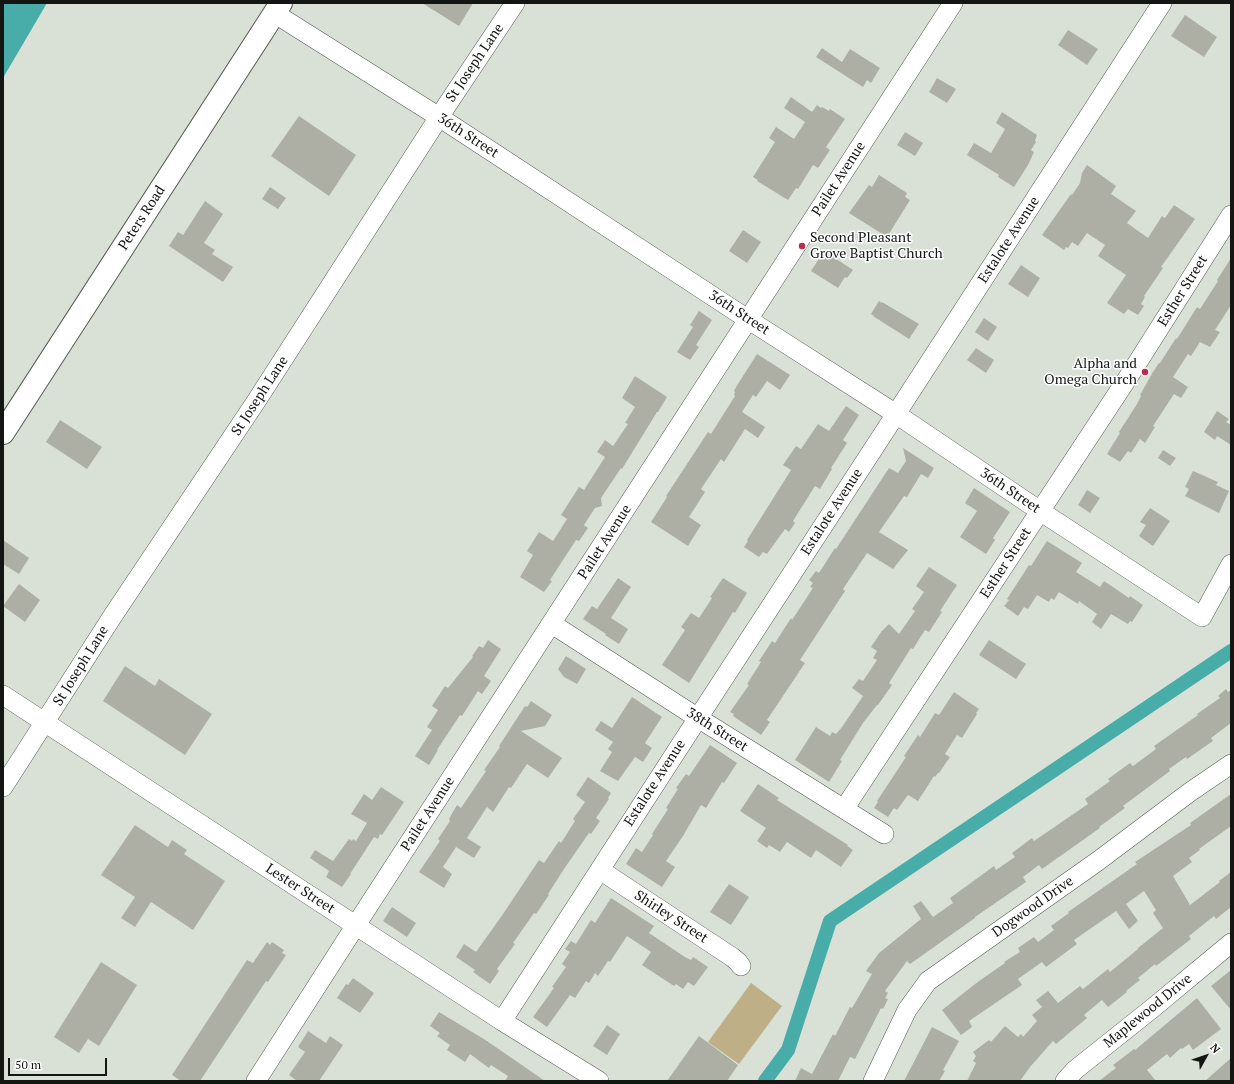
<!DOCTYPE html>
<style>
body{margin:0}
#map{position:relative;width:1234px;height:1084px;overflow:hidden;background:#d9e1d7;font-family:"PT Serif",serif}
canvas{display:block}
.frame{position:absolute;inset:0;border:4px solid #131612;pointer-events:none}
.north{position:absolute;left:1186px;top:1036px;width:40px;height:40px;-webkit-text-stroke:3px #fff;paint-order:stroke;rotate:50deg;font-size:11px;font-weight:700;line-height:16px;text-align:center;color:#131612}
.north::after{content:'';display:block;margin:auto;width:14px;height:18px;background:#131612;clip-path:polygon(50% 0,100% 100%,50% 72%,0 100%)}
.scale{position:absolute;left:8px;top:1058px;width:99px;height:18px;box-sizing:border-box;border:2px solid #131612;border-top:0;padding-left:5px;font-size:12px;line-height:14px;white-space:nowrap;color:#131612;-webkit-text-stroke:3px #fff;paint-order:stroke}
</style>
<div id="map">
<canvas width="1234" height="1084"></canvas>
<div class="frame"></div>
<div class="north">N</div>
<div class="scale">50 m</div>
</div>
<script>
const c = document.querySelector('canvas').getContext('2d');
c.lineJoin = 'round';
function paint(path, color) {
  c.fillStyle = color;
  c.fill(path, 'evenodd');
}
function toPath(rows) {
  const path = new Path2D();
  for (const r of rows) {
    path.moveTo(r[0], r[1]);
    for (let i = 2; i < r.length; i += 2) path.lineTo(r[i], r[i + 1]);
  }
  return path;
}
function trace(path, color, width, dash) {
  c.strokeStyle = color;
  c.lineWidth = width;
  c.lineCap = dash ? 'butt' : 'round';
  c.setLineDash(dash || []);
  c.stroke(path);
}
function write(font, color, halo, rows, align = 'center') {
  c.font = font + ' "PT Serif",serif';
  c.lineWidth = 3;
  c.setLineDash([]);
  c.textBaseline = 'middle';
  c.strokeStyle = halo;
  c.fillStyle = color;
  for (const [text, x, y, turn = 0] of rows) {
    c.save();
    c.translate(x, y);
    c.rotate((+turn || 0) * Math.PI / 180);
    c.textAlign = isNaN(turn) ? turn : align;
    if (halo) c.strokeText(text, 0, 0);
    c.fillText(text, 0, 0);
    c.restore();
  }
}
const green = toPath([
 [751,983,782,1006,739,1064,708,1042]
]);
const water = toPath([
 [3,3,47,3,3,78]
]);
const canal = toPath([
 [765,1081,788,1050,830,921,1231,651]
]);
const building = toPath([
 [422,3,473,3,459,26],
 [1185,15,1217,37,1204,57,1171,36],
 [1068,30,1098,49,1087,65,1058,45],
 [822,48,842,62,850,49,880,68,871,83,867,80,863,87,816,57],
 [937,78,956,89,947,103,929,92],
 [791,97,812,112,817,105,821,108,822,107,829,111,830,109,845,119,826,147,830,150,818,168,813,165,798,189,796,188,788,200,757,181,758,180,753,177,775,142,769,138,776,127,794,139,805,122,784,108],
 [1002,112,1037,135,1035,141,1036,142,1031,150,1034,152,1028,165,1014,187,998,177,999,175,967,155,974,143,991,153,1005,129,996,123],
 [299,116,356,155,329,196,271,156],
 [905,132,923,143,915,156,897,145],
 [1087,165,1116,186,1111,194,1136,211,1127,223,1148,238,1162,216,1165,218,1174,205,1195,219,1161,267,1163,268,1144,296,1145,297,1141,304,1144,306,1138,315,1128,309,1124,314,1107,303,1126,275,1098,256,1105,245,1087,233,1078,246,1072,242,1068,248,1066,247,1064,250,1042,235,1071,194,1072,195,1080,183,1082,173],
 [879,175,907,193,905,197,910,200,887,237,849,213,869,185,872,187],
 [270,187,286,198,278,209,262,199],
 [205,201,223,214,204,243,215,250,212,254,233,267,223,282,169,246,178,232,183,235],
 [743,230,761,242,747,263,729,251],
 [824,251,853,270,847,278,845,277,838,288,811,271],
 [1231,258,1231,305,1215,330,1220,332,1210,347,1200,342,1191,356,1188,354,1173,377,1188,387,1181,398,1174,394,1153,426,1155,427,1145,443,1140,439,1131,453,1128,451,1120,462,1107,454,1120,433,1119,432,1137,404,1141,396,1140,395,1153,372,1159,363,1160,363,1176,338,1177,339,1197,307,1200,309,1218,281,1217,280],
 [1021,265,1040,278,1028,297,1008,284],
 [879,301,882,303,882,302,919,324,909,339,873,316,874,316,871,314],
 [699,311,712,320,696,345,699,347,690,360,677,352,693,327,690,325],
 [984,318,997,327,988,341,975,332],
 [976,348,994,360,986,373,967,360],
 [757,354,790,375,780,390,767,381,756,397,753,395,742,412,765,427,758,438,745,429,724,462,721,459,701,489,705,492,689,517,701,525,688,546,651,522,667,497,666,496,708,432,711,434,735,396,734,395,735,392,734,391,736,387],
 [635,376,667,397,658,412,657,412,622,469,621,468,601,498,602,506,595,508,584,525,588,528,579,541,576,540,550,580,552,581,544,592,520,577,533,555,527,551,539,532,553,541,567,519,561,515,579,487,584,490,605,457,597,452,605,440,613,446,628,424,625,423,635,407,622,398],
 [846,406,859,415,843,440,847,443,831,468,832,469,820,489,815,486,793,521,795,523,789,532,785,529,767,554,763,552,759,557,744,547,748,541,747,540,791,470,783,465,796,446,801,449,818,424,829,431],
 [1217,411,1229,419,1226,422,1231,425,1231,445,1217,436,1215,440,1204,432],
 [60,420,102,447,87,469,46,442],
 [903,448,934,468,928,478,921,474,907,497,904,496,879,532,908,550,893,569,867,553,843,589,845,591,800,660,805,663,767,720,770,722,761,735,733,716,734,714,730,712,749,685,747,684,761,662,759,661,772,641,775,643,791,618,792,620,813,588,810,587,813,583,809,580,816,571,819,573,835,548,836,549,889,468,898,473,906,461],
 [1163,450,1176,458,1170,466,1158,458],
 [1193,471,1218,482,1216,485,1229,491,1219,513,1185,496,1189,489,1185,487],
 [974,488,1010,512,993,538,995,540,986,554,960,537,977,511,965,503],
 [1087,490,1100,498,1090,513,1078,505],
 [1150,508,1170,521,1153,546,1139,536,1146,525,1140,522],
 [3,540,29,558,19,574,3,564],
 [1047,541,1082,563,1076,572,1100,587,1104,581,1129,598,1130,596,1143,605,1132,622,1130,621,1128,624,1111,614,1101,629,1092,622,1097,614,1079,601,1078,604,1059,592,1054,600,1051,598,1049,602,1037,595,1028,609,1024,607,1018,616,1004,606,1009,600,1007,599,1029,565,1031,566],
 [929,567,957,585,940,611,942,612,929,632,925,630,913,649,911,648,889,683,892,685,878,705,877,705,863,723,840,760,842,761,829,782,795,760,816,727,830,736,832,732,836,734,842,727,863,696,852,688,859,679,863,681,877,660,873,658,877,651,871,647,881,632,889,624,899,634,915,611,912,609,924,592,916,586],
 [618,578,631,587,611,618,628,629,619,644,605,635,606,634,583,619,592,606,597,609],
 [723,578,747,593,735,613,733,612,689,683,662,665,685,630,681,627,691,613,699,618,712,598,710,597],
 [19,584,40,600,25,622,3,606],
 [488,640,501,649,484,676,491,681,482,694,478,691,462,716,460,715,437,750,438,750,429,765,415,756,432,730,427,727,438,710,432,706,445,686,448,688,473,657,472,656,479,646,483,648],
 [989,640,1026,664,1016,679,979,655],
 [566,656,586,669,577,684,564,677,558,669],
 [125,666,155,686,159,679,212,714,185,755,103,701],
 [1226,689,1228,692,1231,690,1231,723,1211,738,1213,741,1187,759,1186,757,1169,769,1170,771,1123,806,1125,808,1099,827,1100,828,1042,869,1039,865,1023,877,1026,882,975,917,975,918,910,964,907,961,885,991,888,993,885,998,888,999,883,1009,881,1008,855,1059,850,1057,838,1081,795,1081,801,1068,812,1074,833,1034,835,1036,850,1007,852,1008,872,974,866,971,879,953,921,919,913,906,921,901,933,917,953,903,950,898,994,866,996,870,1015,857,1012,853,1032,838,1034,841,1088,804,1085,799,1110,781,1108,779,1130,763,1133,766,1156,749,1154,746,1198,715,1197,714,1220,698,1218,696],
 [954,692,979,709,976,713,977,714,962,738,957,735,945,754,950,757,939,773,938,773,935,777,934,776,918,801,908,795,897,810,894,808,888,817,874,808,878,802,877,801,906,757,904,756,918,735,920,737,935,713,939,715],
 [632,697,662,717,645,743,652,748,643,762,635,757,618,781,600,771,612,752,608,749,613,742,595,730,601,721,612,728],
 [531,701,552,715,545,726,521,731,562,758,548,778,527,764,511,788,509,787,493,812,487,807,467,838,481,847,474,858,456,847,443,867,452,874,444,888,419,872,440,841,438,839,450,821,449,819,457,805,461,808,486,771,484,770,500,747,499,746,525,706,527,707],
 [710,745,737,763,724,783,722,782,706,808,701,805,683,836,666,861,675,867,662,887,626,864,636,848,642,852,653,835,652,834,668,809,666,808,678,789,676,788,686,774,689,776],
 [588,777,611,793,608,798,609,799,596,818,600,821,591,834,589,833,564,869,548,894,549,895,536,914,534,913,513,943,515,944,497,969,499,971,490,984,473,972,475,970,456,957,464,944,476,952,503,914,539,860,544,863,559,841,561,843,575,821,573,819,585,802,576,795],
 [758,784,779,798,777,800,848,845,847,846,853,850,841,867,816,850,811,858,787,842,780,852,769,845,767,848,757,841,766,828,740,811],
 [381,787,404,802,382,835,380,834,378,839,374,837,350,874,351,874,342,887,326,877,329,871,310,858,315,850,333,861,349,839,352,841,353,839,356,841,367,823,351,814,364,794,372,800],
 [1231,794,1231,826,1199,849,1200,850,1189,858,1192,862,1173,876,1190,905,1220,882,1219,881,1231,872,1231,907,1216,919,1214,916,1189,936,1191,939,1156,966,1155,964,1138,978,1140,980,1126,991,1127,992,1108,1007,1102,1000,1084,1015,1087,1018,1056,1044,1053,1041,1030,1067,1020,1081,967,1081,976,1063,973,1061,976,1056,973,1052,989,1040,991,1042,1005,1026,1018,1037,1021,1034,1023,1037,1037,1021,1032,1015,1042,1007,1036,1000,1048,991,1058,1003,1080,986,1083,989,1108,969,1110,972,1138,949,1138,948,1163,928,1153,913,1156,910,1144,891,1126,904,1138,921,1129,929,1116,911,1074,940,1077,944,1046,967,1042,962,1018,979,1022,985,969,1021,972,1027,961,1035,942,1010,979,981,1005,963,1004,962,1020,952,1018,948,1034,937,1038,942,1054,930,1051,926,1069,913,1068,912,1137,864,1135,862,1191,825,1190,823],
 [135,825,168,847,172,840,187,850,184,854,225,881,193,930,151,902,135,927,121,918,135,897,101,875],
 [729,884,749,897,731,925,710,912],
 [611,898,654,926,649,933,685,957,691,960,693,957,708,967,694,986,688,982,683,989,676,984,674,986,642,965,651,952,627,936,610,962,608,961,598,976,595,973,589,983,586,981,575,998,570,995,547,1027,533,1017,554,988,552,987,566,967,562,964,570,952,565,949,571,941,576,944,591,920,595,923],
 [392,907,416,923,407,937,383,921],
 [267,942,270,945,272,942,284,950,282,953,286,955,268,982,266,981,200,1081,181,1081,172,1075,247,960,253,963],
 [101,962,137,985,99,1046,88,1039,79,1053,54,1037],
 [1231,970,1231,1010,1211,986],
 [353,978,374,993,360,1013,337,998,346,984,348,985],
 [1197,998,1221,1029,1193,1050,1189,1044,1182,1049,1181,1048,1170,1058,1167,1054,1147,1070,1156,1081,1099,1081,1116,1068,1113,1065,1134,1049,1135,1050],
 [439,1012,487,1041,545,1081,505,1081,508,1076,491,1065,489,1068,470,1054,465,1062,447,1050,450,1045,437,1036,440,1033,430,1026],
 [607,1025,620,1034,607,1055,593,1046],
 [932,1027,959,1041,943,1070,945,1071,939,1081,904,1081],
 [308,1031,326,1043,330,1036,343,1045,319,1081,297,1081,289,1075,305,1052,298,1047],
 [699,1036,738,1065,727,1081,667,1081],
 [1231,1058,1231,1081,1205,1081]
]);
const minor = toPath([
 [274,13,439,117,749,320,896,414,1040,511,1202,617,1231,564],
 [552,624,698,718,884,834],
 [3,695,502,1021,599,1081],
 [3,787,112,617,257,400,439,117,515,3],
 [844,809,1129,376,1231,215],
 [600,870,732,957,738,962,741,966],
 [502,1021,698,718,896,414,1162,3],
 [256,1081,356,925,953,3],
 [873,1081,907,1010,928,981,1098,861,1190,792,1231,764],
 [1065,1081,1075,1070,1154,1007,1231,943]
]);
const major = toPath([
 [3,433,281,3]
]);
const markers = [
 [802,246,4,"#bc2b4c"],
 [1145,372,4,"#bc2b4c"]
];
const streetNames = [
 ["St Joseph Lane",475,63,-56],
 ["36th Street",468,136,33],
 ["Pailet Avenue",839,179,-57],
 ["Peters Road",142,218,-57],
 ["Estalote Avenue",1009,240,-57],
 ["Esther Street",1183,291,-58],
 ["36th Street",739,313,33],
 ["St Joseph Lane",260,396,-57],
 ["36th Street",1010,491,34],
 ["Estalote Avenue",832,512,-57],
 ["Pailet Avenue",605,542,-57],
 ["Esther Street",1006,563,-57],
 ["St Joseph Lane",81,666,-58],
 ["38th Street",717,730,32],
 ["Estalote Avenue",655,783,-57],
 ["Pailet Avenue",428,814,-57],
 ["Lester Street",300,889,33],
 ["Dogwood Drive",1033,907,-35],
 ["Shirley Street",671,917,33],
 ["Maplewood Drive",1148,1011,-39]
];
const poiNames = [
 ["Second Pleasant",810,238],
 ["Grove Baptist Church",810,254],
 ["Alpha and",1137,364,"right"],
 ["Omega Church",1137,380,"right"]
];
paint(green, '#beaf87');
paint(water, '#48aca8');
trace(canal, '#48aca8', 14);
paint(building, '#adafa4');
trace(minor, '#555c53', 20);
trace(major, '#555c53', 24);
trace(minor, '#fff', 19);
trace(major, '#fff', 22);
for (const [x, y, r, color] of markers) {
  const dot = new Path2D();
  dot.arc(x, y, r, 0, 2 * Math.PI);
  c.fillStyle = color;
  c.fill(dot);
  trace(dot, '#fff', 1.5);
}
write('14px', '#131612', '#fff', streetNames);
write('14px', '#131612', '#fff', poiNames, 'left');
</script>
